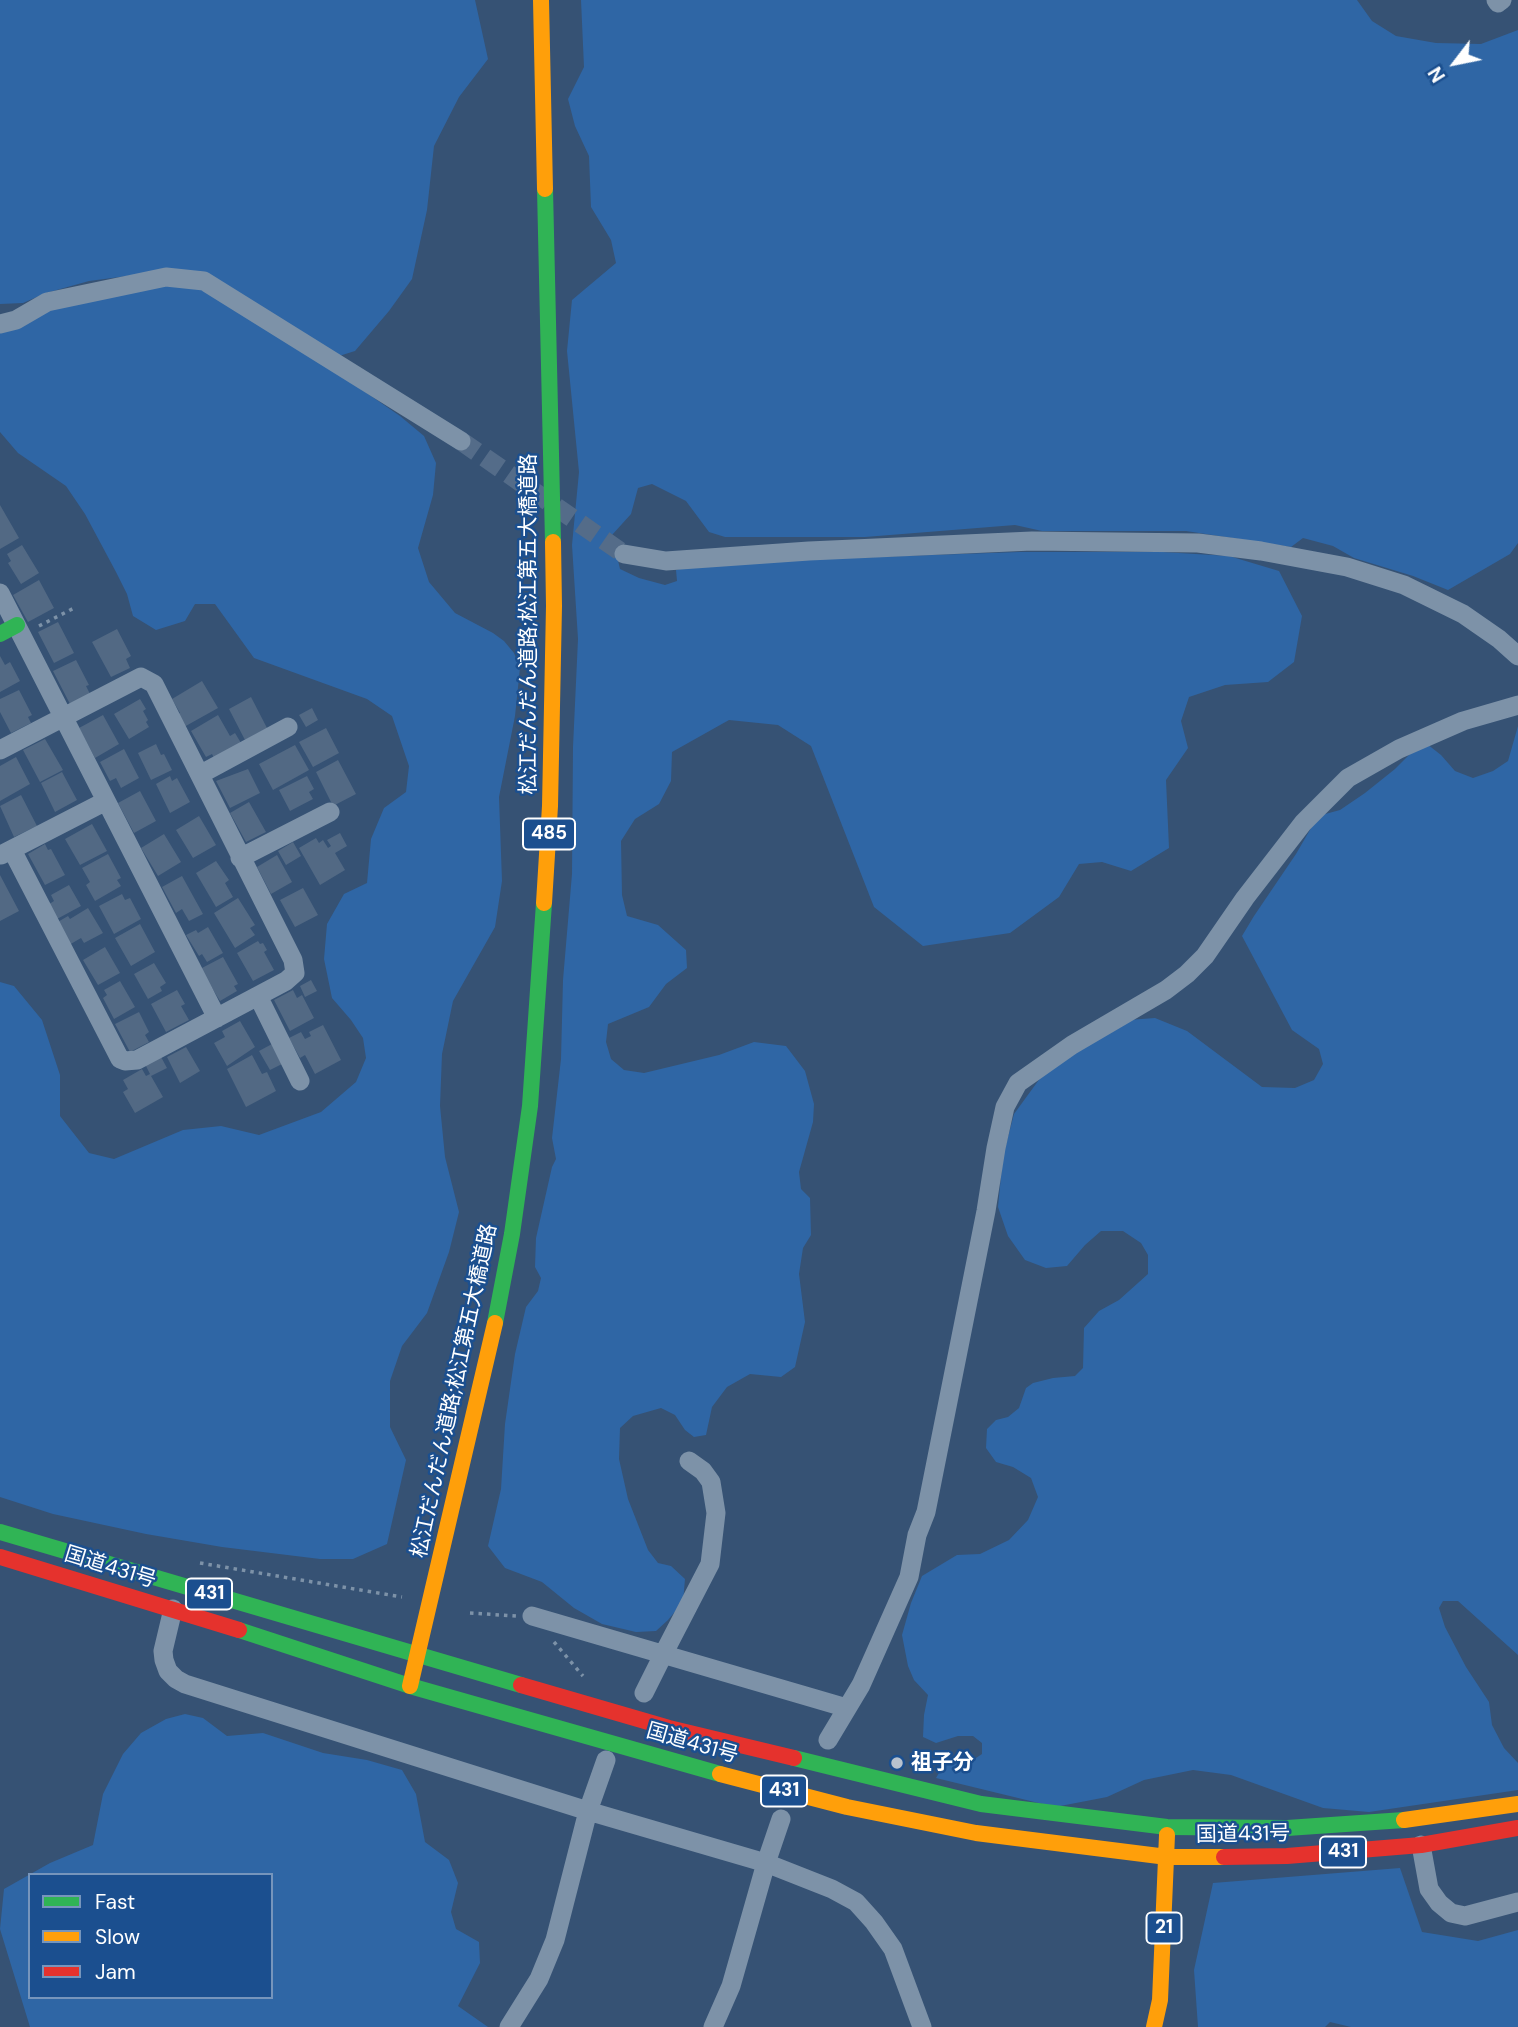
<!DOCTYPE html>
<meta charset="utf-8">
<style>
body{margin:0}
#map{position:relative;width:1518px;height:2027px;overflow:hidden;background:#365274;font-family:"DM Sans",sans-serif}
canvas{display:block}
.legend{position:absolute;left:28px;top:1873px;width:245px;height:126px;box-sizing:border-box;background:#1b4f8f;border:2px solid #7695bc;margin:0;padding:9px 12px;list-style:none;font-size:21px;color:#fff}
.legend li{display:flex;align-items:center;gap:14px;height:35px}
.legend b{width:35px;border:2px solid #7695bc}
.north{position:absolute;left:1420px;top:28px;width:70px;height:70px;-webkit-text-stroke:5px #1b4f8f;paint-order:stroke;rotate:238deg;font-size:19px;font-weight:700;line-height:28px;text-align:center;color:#fff}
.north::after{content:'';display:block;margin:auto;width:24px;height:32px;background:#fff;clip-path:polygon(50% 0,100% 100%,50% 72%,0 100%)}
</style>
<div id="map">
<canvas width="1518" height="2027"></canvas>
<ul class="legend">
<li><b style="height:9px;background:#30b455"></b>Fast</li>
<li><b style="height:9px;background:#ff9f0a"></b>Slow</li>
<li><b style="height:9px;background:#e5322d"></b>Jam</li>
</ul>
<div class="north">N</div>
</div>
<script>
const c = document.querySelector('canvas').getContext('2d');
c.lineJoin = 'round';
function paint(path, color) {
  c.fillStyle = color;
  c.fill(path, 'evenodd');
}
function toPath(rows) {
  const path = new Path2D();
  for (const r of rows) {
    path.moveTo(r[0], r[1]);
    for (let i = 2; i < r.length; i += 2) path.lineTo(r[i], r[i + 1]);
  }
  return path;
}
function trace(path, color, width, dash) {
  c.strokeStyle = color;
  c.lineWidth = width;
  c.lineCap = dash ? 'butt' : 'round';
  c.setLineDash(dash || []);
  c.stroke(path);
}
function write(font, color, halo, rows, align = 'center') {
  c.font = font + ' "DM Sans","Noto Sans JP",sans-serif';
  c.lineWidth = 5;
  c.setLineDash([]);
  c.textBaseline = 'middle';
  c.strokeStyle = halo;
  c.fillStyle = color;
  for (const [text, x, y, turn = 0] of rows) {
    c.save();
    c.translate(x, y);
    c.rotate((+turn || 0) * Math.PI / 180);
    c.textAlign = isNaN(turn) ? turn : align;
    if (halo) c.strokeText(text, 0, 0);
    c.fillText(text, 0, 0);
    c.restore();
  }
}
const green = toPath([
 [0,0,475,0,488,59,459,97,434,146,427,210,412,279,389,311,355,351,339,356,241,295,135,275,89,281,46,293,23,303,0,304],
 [581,0,1357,0,1372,21,1396,36,1436,43,1481,44,1518,30,1518,543,1510,554,1448,590,1413,576,1354,558,1333,546,1303,538,1291,547,1186,531,1042,531,1015,525,865,537,725,537,709,532,686,501,652,484,638,488,631,514,612,535,620,569,639,578,665,585,677,581,676,570,702,563,1020,552,1162,552,1229,556,1279,571,1302,616,1294,662,1268,682,1225,685,1189,697,1181,721,1188,748,1166,780,1169,848,1131,871,1102,862,1079,864,1059,897,1010,933,923,946,874,907,811,746,778,725,729,720,672,752,671,781,659,804,635,819,621,841,622,895,627,916,658,925,686,950,687,968,666,984,649,1007,608,1024,606,1042,611,1059,624,1070,644,1073,719,1055,754,1042,786,1046,805,1071,814,1104,813,1122,799,1172,801,1189,810,1198,811,1235,803,1248,799,1274,805,1322,795,1367,781,1377,750,1374,727,1387,712,1407,706,1435,694,1437,685,1430,675,1415,661,1408,633,1416,620,1428,619,1459,628,1499,648,1550,658,1563,671,1566,685,1579,683,1602,668,1620,656,1631,636,1632,602,1624,574,1608,542,1582,505,1568,488,1546,501,1489,505,1424,515,1354,526,1307,538,1291,541,1278,535,1267,536,1238,552,1167,556,1159,552,1138,561,1059,563,980,572,874,573,747,578,639,572,545,579,472,567,351,572,300,616,263,611,240,591,207,589,156,575,126,568,99,584,67],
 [165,283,205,288,345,378,400,416,424,436,436,463,433,495,418,548,429,582,455,613,493,633,504,641,514,653,520,668,515,716,499,797,502,881,495,927,453,1001,442,1054,440,1106,445,1157,459,1212,449,1252,427,1313,402,1346,390,1381,390,1427,406,1460,387,1544,353,1559,320,1559,222,1547,146,1534,53,1514,0,1497,0,982,14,986,42,1020,60,1075,60,1116,89,1153,114,1159,183,1130,221,1126,259,1135,321,1112,356,1082,366,1058,363,1038,351,1020,332,998,324,959,327,924,344,894,367,883,371,839,384,808,406,792,409,766,392,716,367,699,254,658,215,604,195,604,185,621,156,630,133,616,127,594,116,572,85,514,66,486,18,453,0,432,0,330,50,307],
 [1518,726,1518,1655,1458,1601,1443,1601,1439,1608,1445,1627,1466,1667,1489,1702,1492,1725,1504,1748,1518,1763,1518,1790,1369,1812,1323,1808,1231,1775,1193,1770,1144,1780,1107,1797,1055,1807,936,1778,943,1766,957,1760,973,1760,982,1754,982,1743,973,1736,958,1736,936,1743,923,1737,924,1715,928,1695,914,1680,908,1666,902,1635,911,1603,922,1576,957,1555,980,1554,1009,1540,1028,1520,1038,1497,1031,1478,1013,1467,996,1462,986,1448,987,1429,996,1420,1008,1417,1019,1408,1026,1388,1033,1383,1053,1378,1075,1376,1083,1368,1084,1328,1099,1311,1119,1300,1148,1274,1148,1255,1141,1243,1123,1231,1101,1231,1085,1245,1067,1266,1046,1268,1025,1260,1008,1236,998,1207,1003,1156,1014,1114,1041,1077,1068,1053,1128,1020,1155,1018,1187,1031,1262,1087,1295,1088,1314,1080,1323,1064,1319,1049,1292,1030,1242,936,1254,916,1296,854,1318,816,1340,810,1365,793,1395,769,1416,748,1427,744,1441,755,1455,771,1473,778,1493,771,1508,761],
 [185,1714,203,1718,227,1736,263,1733,323,1753,367,1760,402,1770,416,1794,425,1842,449,1860,458,1883,451,1912,456,1929,479,1942,480,1963,458,2006,488,2027,30,2027,0,1929,4,1889,50,1863,93,1845,103,1794,123,1754,141,1733,166,1719],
 [30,1875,271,1875,271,1997,30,1997],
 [1400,1868,1422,1932,1478,1941,1518,1930,1518,2027,1351,2027,1330,2022,1325,2027,1198,2027,1194,1970,1213,1883]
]);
const building = toPath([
 [0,505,19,538,0,549],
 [22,545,39,573,21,584,8,563,11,561,7,554],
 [39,580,54,608,28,622,13,595],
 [58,622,74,653,54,663,38,632],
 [117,629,131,656,126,659,130,668,111,677,92,642],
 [0,656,5,665,10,662,20,681,0,692],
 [76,660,89,685,86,686,90,694,70,704,53,671],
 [202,681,218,708,184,727,177,715,180,713,172,699],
 [19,690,32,715,28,717,31,723,11,733,0,712,0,699],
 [251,697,267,728,245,740,229,709],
 [140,699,146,709,143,711,148,720,146,722,149,727,129,739,114,714],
 [312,708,318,720,306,727,299,715],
 [103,715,119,744,95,758,79,728],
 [218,715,230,736,235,733,241,743,214,758,212,754,206,757,191,731],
 [326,728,339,753,313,767,299,742],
 [45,739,63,770,40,782,23,750],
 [156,744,161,755,164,754,172,770,151,780,138,753],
 [295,745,309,770,273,790,259,764],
 [124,749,139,778,121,788,116,778,110,781,100,762],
 [16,757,30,784,0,801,0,766],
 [338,760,356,794,333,806,316,772],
 [248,769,260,793,230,808,216,781],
 [62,772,77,800,55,812,41,783],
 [170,776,172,781,177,778,190,802,170,813,156,784],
 [307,776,314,789,309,792,313,799,290,811,279,790],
 [140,791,156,821,134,833,118,803],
 [21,795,37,826,14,837,0,806],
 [249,802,266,832,246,842,230,813],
 [199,816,216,845,193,858,176,830],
 [92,824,107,851,80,865,65,839],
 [340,833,347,846,335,853,345,870,320,885,299,848,316,838,319,843,323,840,328,848,331,846,327,840],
 [164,834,181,862,158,876,141,848],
 [293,842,301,856,286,865,278,851],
 [45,844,48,850,51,849,65,875,45,885,28,854],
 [108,854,121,878,117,880,121,886,95,901,86,885,90,882,82,868],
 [277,855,292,882,271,894,257,867],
 [216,861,229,880,225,883,233,897,216,907,196,873],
 [0,875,19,911,0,921],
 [182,876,203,914,189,921,182,909,176,913,162,887],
 [69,885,81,906,57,919,46,906,54,901,51,895],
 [303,888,318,915,295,927,280,900],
 [122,894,125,900,130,898,141,919,114,934,99,906],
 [238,898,255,925,250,928,255,935,235,948,214,913],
 [88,908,103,933,84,943,81,938,69,945,56,923,68,916,70,919],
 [140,924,155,952,131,966,115,938],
 [208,927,223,953,207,962,202,954,199,956,186,935,196,930,198,933],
 [258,941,260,944,263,943,267,950,264,952,274,970,253,981,237,953],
 [105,947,120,973,98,985,83,960],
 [223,957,238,984,234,986,237,991,220,1001,200,969],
 [154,963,166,983,160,987,162,991,148,999,134,974],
 [311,980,317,991,305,997,300,986],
 [120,981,135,1007,114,1019,103,998,107,995,104,990],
 [177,990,185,1004,181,1006,189,1020,166,1032,151,1004],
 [293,990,297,998,302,995,314,1018,290,1031,274,1000],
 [139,1012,149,1032,145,1035,149,1042,130,1052,115,1024],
 [240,1021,255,1047,227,1066,214,1043,225,1037,222,1031],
 [323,1025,341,1060,315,1074,305,1055,300,1058,289,1038,301,1032,305,1039,311,1036,309,1032],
 [272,1044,282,1064,270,1070,259,1051],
 [186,1047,200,1071,180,1083,167,1057],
 [160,1055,167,1068,151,1076,163,1097,135,1113,123,1092,128,1089,123,1080,142,1069,146,1076,150,1074,145,1064],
 [252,1055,262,1074,267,1072,276,1091,246,1107,227,1069]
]);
const streetTunnel = toPath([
 [461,441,624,554]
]);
const path = toPath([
 [39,626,74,608],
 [200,1563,402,1597],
 [470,1613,516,1616],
 [554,1642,583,1676]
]);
const street = toPath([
 [1496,0,1498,3,1502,0],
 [0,324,16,320,47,302,166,277,204,281,461,441],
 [624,554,666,561,809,551,1032,541,1198,543,1261,551,1347,567,1404,585,1463,614,1499,639,1518,656],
 [0,593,217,1018],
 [0,750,141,677,154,684,293,960,295,973,286,981,137,1060,125,1061,120,1059,12,850],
 [201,774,288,727],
 [1,855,106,801],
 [240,858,330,812],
 [258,996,300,1081],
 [173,1609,163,1651,164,1660,168,1671,176,1679,185,1684,588,1811,766,1863,832,1889,856,1902,874,1922,893,1949,922,2027],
 [532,1616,847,1708],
 [666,1649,710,1564,716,1513,711,1482,703,1471,689,1461],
 [644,1693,661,1659],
 [828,1740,861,1685,909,1577,917,1535,926,1512,986,1211,996,1148,1005,1107,1018,1083,1072,1045,1166,990,1187,974,1205,956,1245,898,1303,823,1348,778,1399,749,1463,721,1518,705],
 [1421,1845,1429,1889,1439,1903,1451,1913,1465,1916,1518,1902],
 [509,2027,539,1979,555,1940,588,1811,606,1760],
 [713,2027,731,1986,766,1863,781,1819]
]);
const fast = toPath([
 [545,189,553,542],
 [0,634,17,625],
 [495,1323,512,1234,530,1106,544,903],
 [0,1532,521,1685],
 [239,1630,410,1686,720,1774],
 [794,1758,981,1804,1167,1827,1287,1828,1404,1820]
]);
const slow = toPath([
 [541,0,545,189],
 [544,903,550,806,554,606,553,542],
 [410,1686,495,1323],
 [720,1774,847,1807,976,1833,1167,1857,1224,1857],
 [1404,1820,1518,1804],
 [1154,2027,1160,2000,1167,1835]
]);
const jam = toPath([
 [0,1557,239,1630],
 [521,1685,669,1728,794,1758],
 [1224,1857,1287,1856,1421,1845,1518,1828]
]);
const markers = [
 [897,1763,7,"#b9c2ce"]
];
const shields = [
 [549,834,52],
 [209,1594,46],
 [784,1791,46],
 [1343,1852,46],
 [1164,1928,35]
];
const shieldNames = [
 ["485",549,834],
 ["431",209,1594],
 ["431",784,1791],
 ["431",1343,1852],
 ["21",1164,1928]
];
const streetNames = [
 ["松江だんだん道路;松江第五大橋道路",529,624,-90],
 ["松江だんだん道路;松江第五大橋道路",455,1391,-78],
 ["国道431号",110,1568,17],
 ["国道431号",692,1744,16],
 ["国道431号",1243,1835,-1]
];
const poiNames = [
 ["祖子分",911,1763]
];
paint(green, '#2f66a5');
paint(building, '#526984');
trace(streetTunnel, '#546c89', 19, [19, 10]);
trace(path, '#7d92a8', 3.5, [3.5, 5]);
trace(street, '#7d92a8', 19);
trace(fast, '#30b455', 16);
trace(slow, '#ff9f0a', 16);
trace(jam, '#e5322d', 16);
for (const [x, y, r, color] of markers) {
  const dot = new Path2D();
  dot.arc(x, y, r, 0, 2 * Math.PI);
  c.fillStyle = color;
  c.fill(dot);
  trace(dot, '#1b4f8f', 2.5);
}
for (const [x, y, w] of shields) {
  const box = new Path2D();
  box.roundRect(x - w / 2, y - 15.5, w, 31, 5);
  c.fillStyle = '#1b4f8f';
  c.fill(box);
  trace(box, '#fff', 2);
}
write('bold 19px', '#fff', null, shieldNames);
write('21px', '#fff', '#1b4f8f', streetNames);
write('bold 21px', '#fff', '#1b4f8f', poiNames, 'left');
</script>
